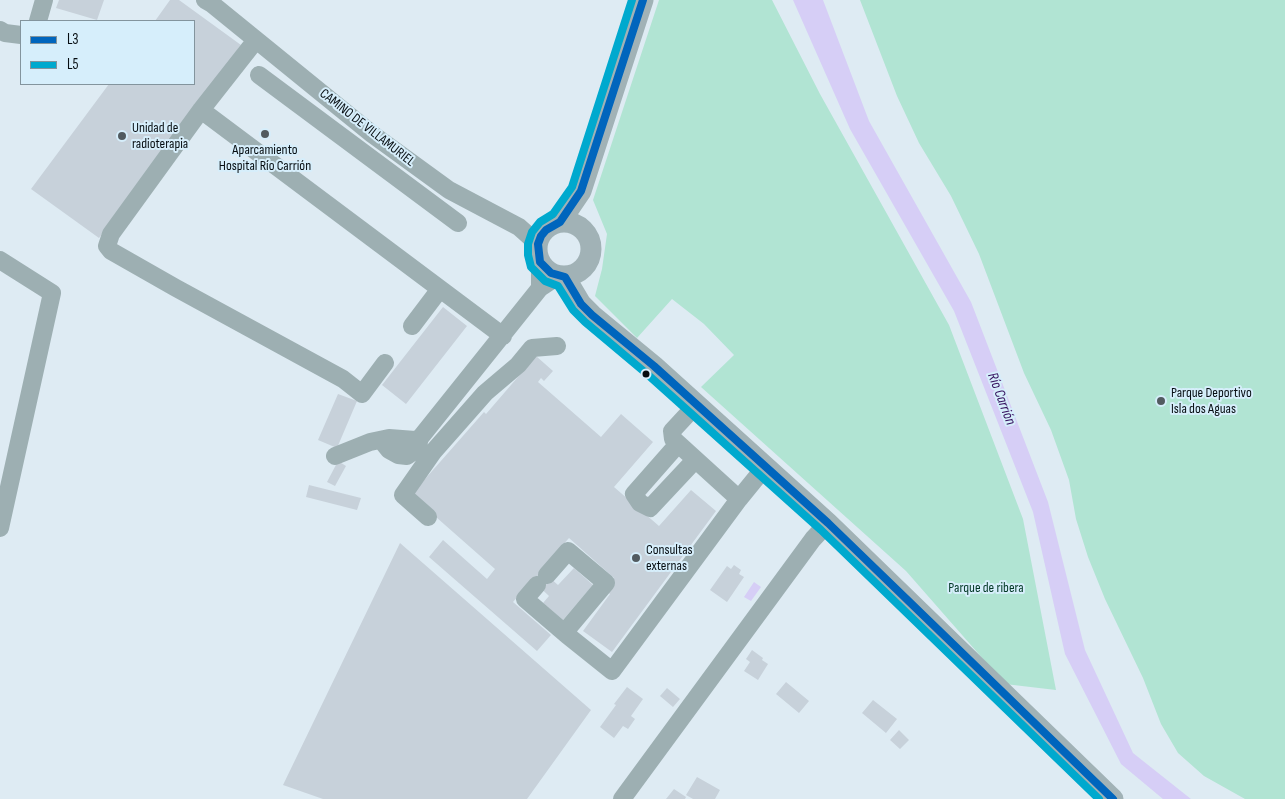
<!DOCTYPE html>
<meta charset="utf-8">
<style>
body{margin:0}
#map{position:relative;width:1285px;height:799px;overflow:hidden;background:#deebf3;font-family:"Sofia Sans Condensed",sans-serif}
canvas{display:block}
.legend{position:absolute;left:20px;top:20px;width:175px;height:65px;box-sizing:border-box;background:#d6eefb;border:1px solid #83949d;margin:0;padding:6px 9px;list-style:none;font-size:15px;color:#060d11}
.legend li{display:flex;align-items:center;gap:10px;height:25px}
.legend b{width:25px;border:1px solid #83949d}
</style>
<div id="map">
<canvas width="1285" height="799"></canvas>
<ul class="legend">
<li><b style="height:6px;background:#0065bd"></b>L3</li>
<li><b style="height:6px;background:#00a9ce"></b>L5</li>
</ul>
</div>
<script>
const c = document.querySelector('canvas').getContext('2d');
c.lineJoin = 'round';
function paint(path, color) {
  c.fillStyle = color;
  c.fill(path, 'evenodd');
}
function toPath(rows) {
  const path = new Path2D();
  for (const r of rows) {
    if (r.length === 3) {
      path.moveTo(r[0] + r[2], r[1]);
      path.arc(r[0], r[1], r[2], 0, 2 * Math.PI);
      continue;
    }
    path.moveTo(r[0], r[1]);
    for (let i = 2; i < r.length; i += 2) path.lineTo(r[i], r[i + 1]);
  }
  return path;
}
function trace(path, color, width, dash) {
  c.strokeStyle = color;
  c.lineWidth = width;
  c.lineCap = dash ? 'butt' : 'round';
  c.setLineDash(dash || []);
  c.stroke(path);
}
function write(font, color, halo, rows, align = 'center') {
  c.font = font + ' "Sofia Sans Condensed",sans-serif';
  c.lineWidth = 4;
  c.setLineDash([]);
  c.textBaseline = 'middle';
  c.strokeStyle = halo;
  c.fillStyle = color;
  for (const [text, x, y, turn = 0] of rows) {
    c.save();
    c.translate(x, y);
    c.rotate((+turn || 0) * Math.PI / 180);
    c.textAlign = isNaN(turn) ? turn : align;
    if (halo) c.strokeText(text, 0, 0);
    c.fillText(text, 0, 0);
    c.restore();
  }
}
const green = toPath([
 [659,0,772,0,820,94,949,325,1023,519,1056,690,1005,684,906,571,701,387,734,355,704,324,672,299,637,338,595,296,602,269,607,234,593,200],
 [860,0,1285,0,1285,799,1245,799,1204,776,1178,753,1161,724,1143,678,1105,599,1088,557,1076,519,1069,480,1051,430,1024,373,979,254,951,196,919,143,897,96]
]);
const water = toPath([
 [793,0,823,0,869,121,971,302,1048,502,1085,650,1133,753,1191,799,1163,799,1121,764,1065,654,1033,512,954,311,850,129],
 [754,582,761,587,751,601,744,597]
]);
const building = toPath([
 [59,0,104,0,97,20,56,8],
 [170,0,179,0,241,45,99,238,31,189,109,84,194,84,194,21,155,21],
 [443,307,467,326,406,404,382,385],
 [536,356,553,371,544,381,541,378,538,382,601,437,621,414,653,442,614,487,659,526,691,490,716,511,612,652,583,631,610,594,604,589,614,578,569,538,541,570,558,585,574,568,593,585,563,620,543,603,549,596,532,580,513,602,551,635,537,651,429,557,443,540,487,579,495,569,411,495,484,412,486,414],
 [338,394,357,401,337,448,318,440],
 [338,461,346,466,335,486,327,482],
 [309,485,361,498,357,510,306,497],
 [400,543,591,710,527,799,323,799,283,785],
 [734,565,741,570,739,574,744,577,727,602,710,590,727,566,731,569],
 [752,650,763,658,762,660,768,664,758,680,744,671,750,662,746,659],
 [786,682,809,701,799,713,776,694],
 [627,687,643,699,631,716,635,719,628,729,623,726,614,738,600,727,616,705,614,704],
 [667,688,680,699,673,707,660,696],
 [873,700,897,719,886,733,862,713],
 [899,730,909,740,900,749,890,740],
 [697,777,720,790,715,799,693,799,686,795],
 [674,789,686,797,685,799,666,799]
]);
const minor = toPath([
 [205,0,212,4,372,134,449,190,519,227,538,244],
 [38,21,44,0],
 [0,30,5,33,21,35],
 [256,40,201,110,111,234,107,246,111,251,176,288,343,379,362,394,385,363],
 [259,75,458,223],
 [201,110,503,336],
 [0,260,52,293,0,528],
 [540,288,540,262],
 [412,326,440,289],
 [697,404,672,431,673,439,739,499],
 [381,440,389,450,398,455,407,456,417,449,420,438],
 [678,444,634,494,640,503,650,508,695,460],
 [335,456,370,442,389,438,415,440,420,438,540,288,558,276],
 [428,517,403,495,433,452,485,393,518,365,532,348,557,346],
 [537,585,525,599,567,635,569,627,606,583,568,551,547,575],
 [567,635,612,671,739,499,765,467],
 [622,799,813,539,828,523]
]);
const major = toPath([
 [564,249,27],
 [560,222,581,191,643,0],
 [565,277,581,304,592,315,654,366,828,523,1113,799]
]);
const bus1 = toPath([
 [643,0,581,191,560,222,546,230,541,236,538,244,540,262,551,273,565,277,581,304,592,315,654,366,828,523,1113,799]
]);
const bus2 = toPath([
 [632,0,572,187,553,214,540,222,532,232,528,244,528,255,531,267,545,281,558,286,573,310,585,322,647,374,821,530,1099,799]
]);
const markers = [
 [265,134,5,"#525b60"],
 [122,136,5,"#525b60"],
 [646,374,4.5,"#060d11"],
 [1161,401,5,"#525b60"],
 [636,558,5,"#525b60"]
];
const poiNames = [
 ["Unidad de",132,128],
 ["radioterapia",132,144],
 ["Aparcamiento",265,150,"center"],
 ["Hospital Río Carrión",265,166,"center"],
 ["Parque Deportivo",1171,393],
 ["Isla dos Aguas",1171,409],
 ["Consultas",646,550],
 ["externas",646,566]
];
const streetNames = [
 ["CAMINO DE VILLAMURIEL",367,128,38]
];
const parkNames = [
 ["Parque de ribera",986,588]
];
const waterNames = [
 ["Río Carrión",1001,399,69]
];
paint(green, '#b1e4d3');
paint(water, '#d6cef6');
paint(building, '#c7d1da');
trace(minor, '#9dafb2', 18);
trace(major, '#a1b2b6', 21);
trace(bus1, '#0065bd', 8);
trace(bus2, '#00a9ce', 8);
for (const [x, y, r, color] of markers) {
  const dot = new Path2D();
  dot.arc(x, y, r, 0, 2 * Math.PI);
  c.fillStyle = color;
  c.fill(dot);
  trace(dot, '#d6eefb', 2);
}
write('14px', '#060d11', '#d6eefb', poiNames, 'left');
write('14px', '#060d11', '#d6eefb', streetNames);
write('14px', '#013724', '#d6eefb', parkNames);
write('italic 15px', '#340f5d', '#d6eefb', waterNames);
</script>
